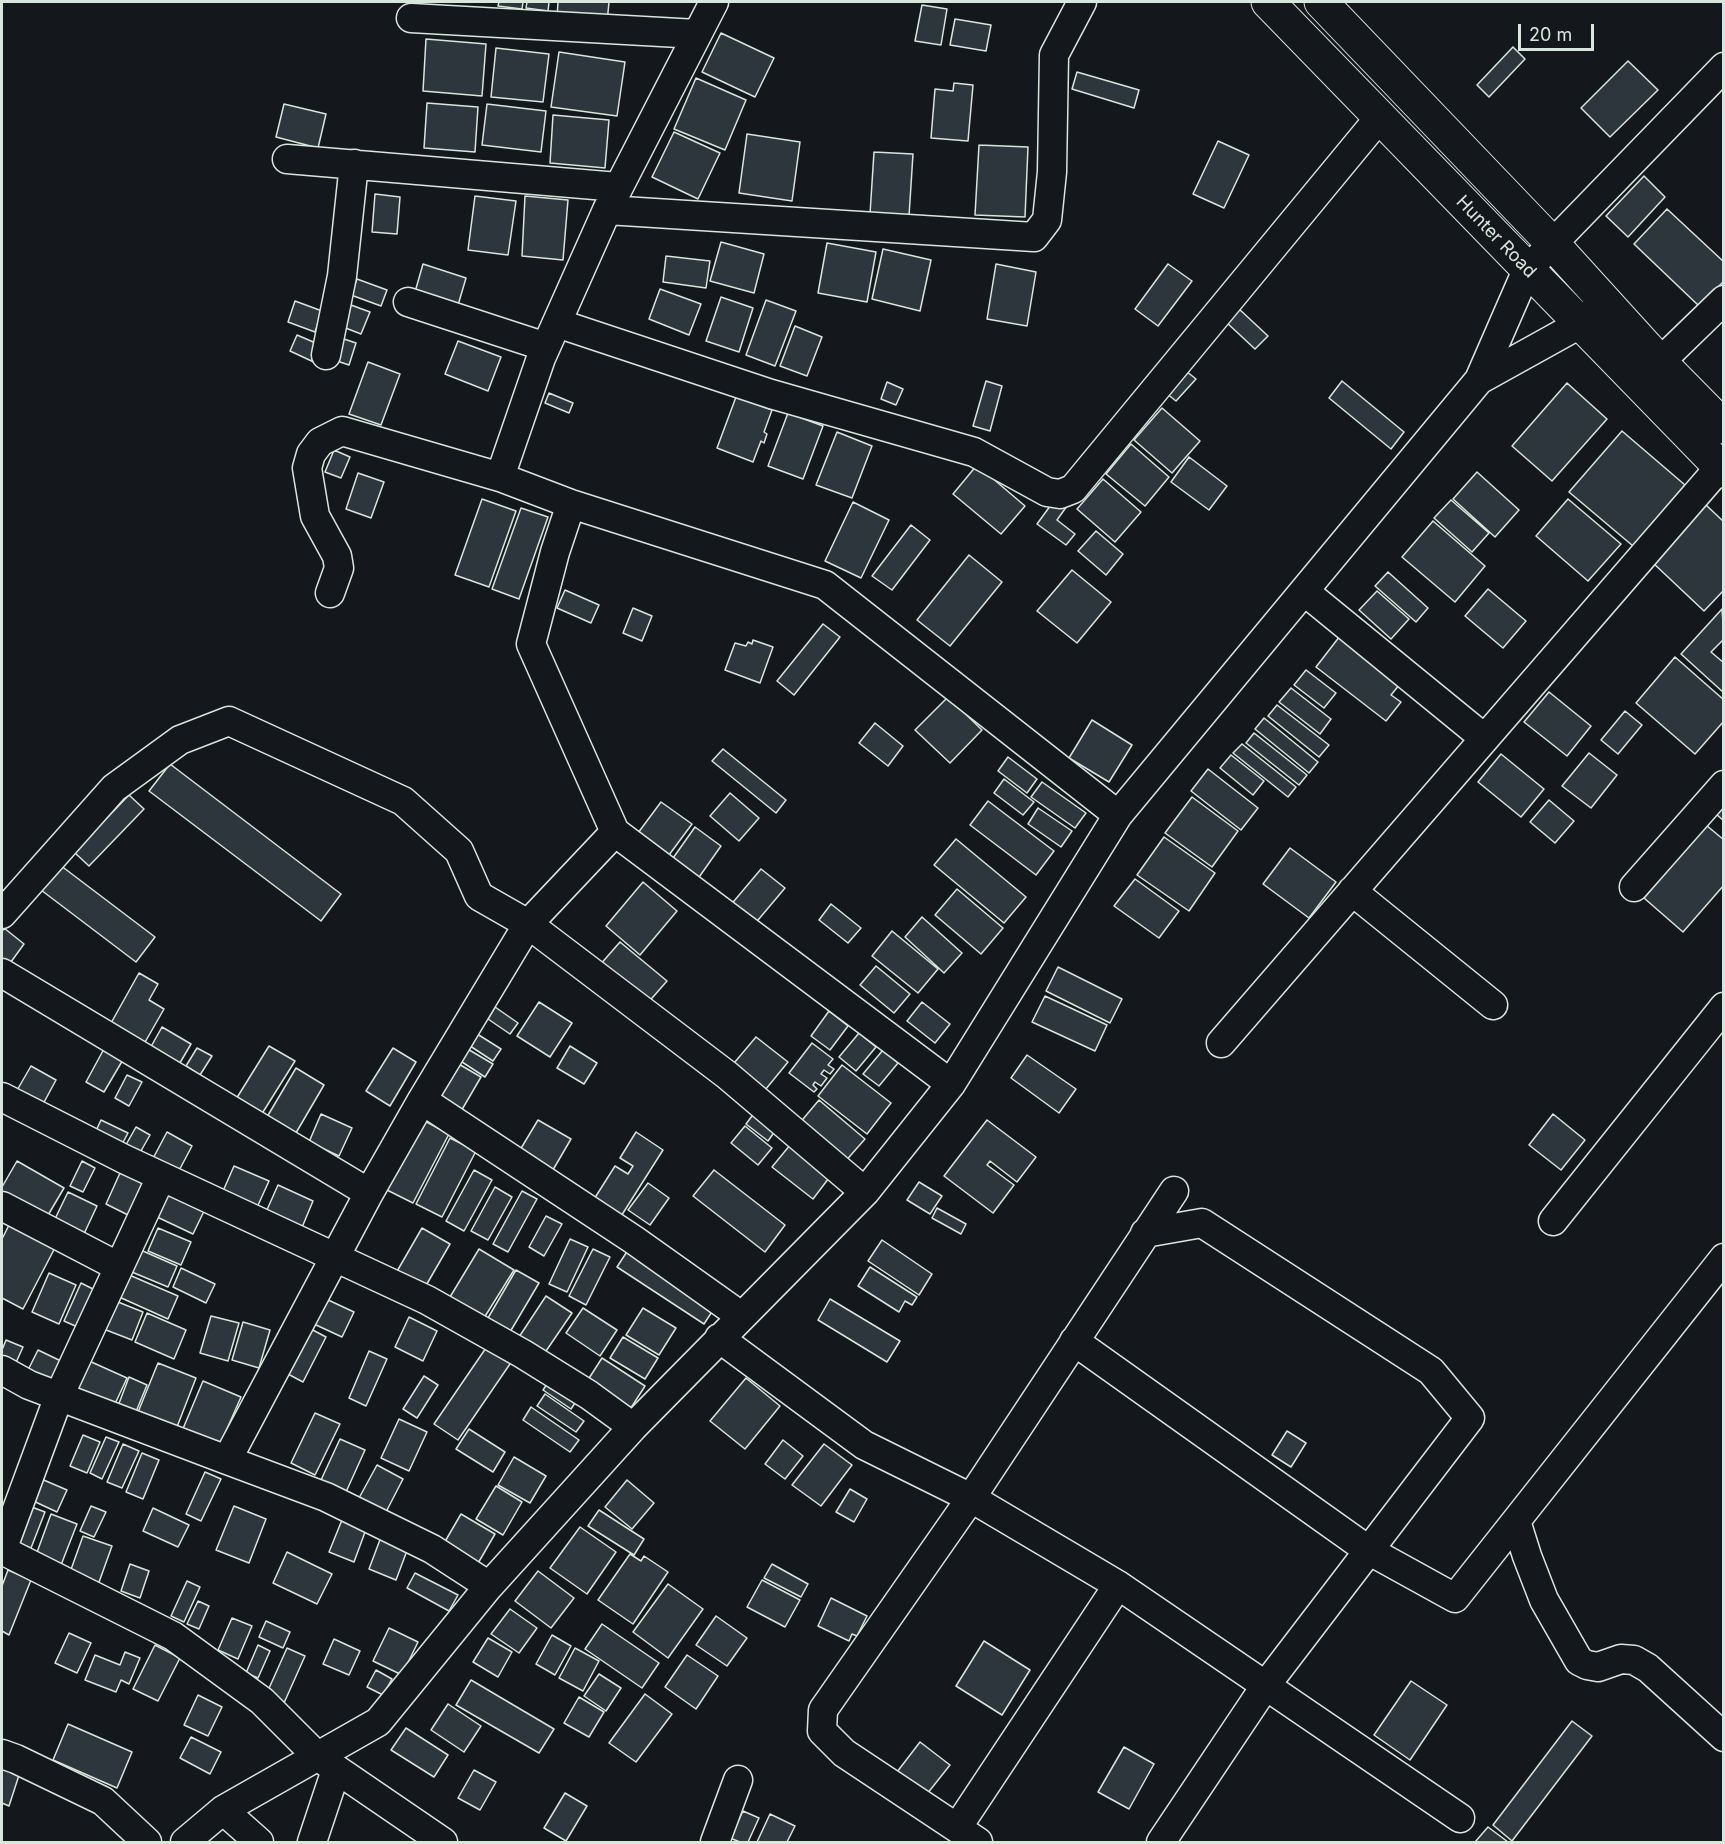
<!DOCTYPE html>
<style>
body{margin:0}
#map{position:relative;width:1725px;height:1844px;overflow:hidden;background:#14181c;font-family:Inter,sans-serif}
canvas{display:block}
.frame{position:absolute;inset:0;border:3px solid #d8e6dc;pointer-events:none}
.scale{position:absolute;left:1518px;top:24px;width:76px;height:27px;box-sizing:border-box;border:3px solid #d8e6dc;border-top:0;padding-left:8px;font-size:18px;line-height:21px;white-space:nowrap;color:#d8e6dc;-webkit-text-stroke:4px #14181c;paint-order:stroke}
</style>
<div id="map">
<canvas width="1725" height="1844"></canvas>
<div class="frame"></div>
<div class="scale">20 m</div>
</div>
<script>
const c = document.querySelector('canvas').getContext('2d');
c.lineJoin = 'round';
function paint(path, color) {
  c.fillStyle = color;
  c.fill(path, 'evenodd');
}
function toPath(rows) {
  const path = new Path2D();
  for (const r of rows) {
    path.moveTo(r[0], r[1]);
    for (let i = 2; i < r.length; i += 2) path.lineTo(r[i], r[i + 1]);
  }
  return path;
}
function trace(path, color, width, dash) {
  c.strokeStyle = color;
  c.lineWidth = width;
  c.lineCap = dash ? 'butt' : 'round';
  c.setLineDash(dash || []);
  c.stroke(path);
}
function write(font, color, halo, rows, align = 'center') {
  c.font = font + ' Inter,sans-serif';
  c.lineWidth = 4.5;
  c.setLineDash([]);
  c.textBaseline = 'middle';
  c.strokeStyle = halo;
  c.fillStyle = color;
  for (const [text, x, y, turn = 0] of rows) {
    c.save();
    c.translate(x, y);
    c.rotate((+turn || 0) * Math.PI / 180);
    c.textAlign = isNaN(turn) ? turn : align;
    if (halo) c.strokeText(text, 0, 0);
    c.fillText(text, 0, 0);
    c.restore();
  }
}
const building = toPath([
 [499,2,523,2,522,9,498,6,499,2],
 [527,2,549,2,548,11,526,8,527,2],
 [558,2,609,2,607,23,557,18,558,2],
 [922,5,947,9,941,45,915,41,922,5],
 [955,19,991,25,986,51,950,45,955,19],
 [721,33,774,58,755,97,702,72,721,33],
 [426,39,486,44,482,96,423,91,426,39],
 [1513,47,1525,59,1489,97,1477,85,1513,47],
 [496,48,549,54,543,102,491,97,496,48],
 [559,52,625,62,617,116,551,107,559,52],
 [1628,61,1658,90,1610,137,1581,108,1628,61],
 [1077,72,1139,90,1134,108,1072,89,1077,72],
 [696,78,746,100,725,150,674,129,696,78],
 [954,83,973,85,968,141,931,138,935,89,953,91,954,83],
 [427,103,478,107,475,152,424,148,427,103],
 [284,104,326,114,318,148,276,137,284,104],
 [487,104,546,111,541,152,482,145,487,104],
 [553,115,609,120,605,168,550,163,553,115],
 [674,132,720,153,698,199,652,177,674,132],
 [747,134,800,142,792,201,739,193,747,134],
 [1218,141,1249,155,1224,208,1193,194,1218,141],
 [979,145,1028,147,1025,217,975,215,979,145],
 [874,152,913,154,909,216,870,214,874,152],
 [1644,176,1665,197,1628,237,1606,216,1644,176],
 [375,194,400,197,397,234,372,232,375,194],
 [475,196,516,201,508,255,468,250,475,196],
 [525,196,568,200,563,260,522,256,525,196],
 [1667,209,1724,262,1724,281,1699,306,1634,244,1667,209],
 [721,242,764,254,754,293,710,281,721,242],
 [827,243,876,252,867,302,818,293,827,243],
 [883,249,931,260,920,311,872,299,883,249],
 [666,256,710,261,706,288,663,282,666,256],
 [423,264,466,278,456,312,413,299,423,264],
 [996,264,1036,272,1027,326,987,319,996,264],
 [1168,264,1192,281,1158,326,1135,309,1168,264],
 [357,279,387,290,381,306,351,295,357,279],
 [660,289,701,304,689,335,649,319,660,289],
 [721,297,753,308,739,352,706,341,721,297],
 [766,300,796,311,775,366,746,355,766,300],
 [295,301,322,311,315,332,288,322,295,301],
 [351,305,370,312,361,334,343,327,351,305],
 [1238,308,1268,336,1255,349,1226,322,1238,308],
 [795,326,822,337,807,376,780,366,795,326],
 [297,335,325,347,318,364,290,351,297,335],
 [341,338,356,343,349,365,334,360,341,338],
 [458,341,501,357,488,391,445,374,458,341],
 [368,362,400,374,381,425,349,414,368,362],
 [1186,371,1196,379,1176,401,1166,393,1186,371],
 [986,381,1002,386,990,431,973,426,986,381],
 [1342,381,1404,432,1391,449,1329,398,1342,381],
 [887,382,903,389,896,405,881,399,887,382],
 [1567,383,1607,419,1552,481,1512,446,1567,383],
 [549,393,573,403,569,413,545,403,549,393],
 [736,397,772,410,764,432,767,434,764,443,761,441,753,462,717,448,736,397],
 [1162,408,1200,441,1172,473,1134,440,1162,408],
 [788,413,823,426,803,479,768,466,788,413],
 [1622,431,1685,485,1633,546,1569,492,1622,431],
 [837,432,872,446,852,498,816,485,837,432],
 [1131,444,1169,477,1145,506,1106,474,1131,444],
 [334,450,350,457,341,478,325,472,334,450],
 [1189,457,1227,486,1209,510,1171,482,1189,457],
 [977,465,1025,506,1001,534,953,494,977,465],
 [1477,472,1519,510,1495,537,1453,499,1477,472],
 [358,473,384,482,371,518,346,509,358,473],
 [1103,479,1141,512,1115,542,1077,509,1103,479],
 [1056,498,1067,506,1057,520,1075,534,1066,545,1037,524,1056,498],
 [482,499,516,511,489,587,455,575,482,499],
 [1568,499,1621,544,1588,581,1536,536,1568,499],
 [1451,500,1489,533,1472,552,1434,518,1451,500],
 [853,502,889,520,861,578,825,561,853,502],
 [1706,505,1724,522,1724,590,1704,611,1652,562,1706,505],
 [521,508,548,517,519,599,492,589,521,508],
 [1433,521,1485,566,1455,602,1402,557,1433,521],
 [911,525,930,540,892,590,872,576,911,525],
 [1096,531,1123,554,1106,575,1078,551,1096,531],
 [969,555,1002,582,950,646,917,620,969,555],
 [1072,570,1111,602,1077,643,1037,611,1072,570],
 [1388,572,1428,608,1416,622,1375,586,1388,572],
 [1488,589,1526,621,1503,648,1465,616,1488,589],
 [565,590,599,605,591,623,557,608,565,590],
 [1377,591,1409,619,1391,639,1359,610,1377,591],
 [633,608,652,616,642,641,623,633,633,608],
 [1722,609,1724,639,1711,652,1724,663,1724,693,1681,654,1722,609],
 [823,624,840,637,794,695,777,681,823,624],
 [1340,636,1400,684,1391,695,1401,702,1386,721,1316,667,1340,636],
 [753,640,773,647,760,683,725,670,735,643,746,646,748,642,752,644,753,640],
 [1675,657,1724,700,1724,721,1695,754,1636,703,1675,657],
 [1306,670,1336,693,1324,708,1294,685,1306,670],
 [1291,688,1331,719,1320,734,1279,702,1291,688],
 [1549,692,1591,726,1567,756,1524,722,1549,692],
 [948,697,982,730,950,763,915,730,948,697],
 [1277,705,1329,745,1319,757,1268,716,1277,705],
 [1625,711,1642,725,1618,754,1601,740,1625,711],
 [1264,718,1318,762,1309,773,1255,729,1264,718],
 [1092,720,1132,745,1109,782,1069,758,1092,720],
 [875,723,903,746,888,766,859,743,875,723],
 [1254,733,1307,775,1299,785,1246,743,1254,733],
 [1242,744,1296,787,1288,797,1233,753,1242,744],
 [723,749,786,800,776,813,712,761,723,749],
 [1589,753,1617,775,1591,808,1562,786,1589,753],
 [1501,754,1544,789,1521,817,1478,782,1501,754],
 [1231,755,1264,781,1253,795,1220,768,1231,755],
 [1008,757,1037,779,1027,793,998,771,1008,757],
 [170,764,341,894,321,921,149,791,170,764],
 [1208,769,1258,808,1241,830,1191,791,1208,769],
 [1004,779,1034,802,1023,815,994,793,1004,779],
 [1042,782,1086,813,1075,828,1031,797,1042,782],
 [730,793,759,818,739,841,710,816,730,793],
 [129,795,144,809,89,866,74,852,129,795],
 [1192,797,1238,831,1212,867,1165,833,1192,797],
 [1549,800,1574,821,1555,843,1530,822,1549,800],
 [988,801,1054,851,1036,875,970,825,988,801],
 [661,802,692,824,669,855,638,833,661,802],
 [1724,806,1724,821,1716,814,1724,806],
 [1038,808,1072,831,1061,847,1028,824,1038,808],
 [1706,825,1724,840,1724,885,1683,932,1644,898,1706,825],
 [695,827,721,846,697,880,671,861,695,827],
 [1164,837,1215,873,1189,911,1137,875,1164,837],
 [956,839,1026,897,1004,923,934,865,956,839],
 [1290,848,1336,882,1309,918,1263,884,1290,848],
 [60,865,155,937,136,962,41,890,60,865],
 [761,869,785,888,753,926,729,907,761,869],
 [1135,879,1179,911,1159,938,1114,906,1135,879],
 [643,882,677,911,640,955,606,926,643,882],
 [957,889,1003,928,981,954,935,915,957,889],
 [831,904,861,928,848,943,819,920,831,904],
 [922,917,962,953,944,973,905,937,922,917],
 [4,928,24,944,8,966,2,962,2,932,4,928],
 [892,931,938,969,918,993,872,956,892,931],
 [620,942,667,981,646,1005,599,966,620,942],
 [876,966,910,994,894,1013,860,985,876,966],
 [1058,967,1122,999,1110,1023,1046,991,1058,967],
 [139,973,158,984,149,1000,164,1009,140,1051,106,1032,139,973],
 [1045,996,1107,1025,1095,1051,1032,1022,1045,996],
 [539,1002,572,1023,550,1057,517,1036,539,1002],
 [922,1002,950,1024,935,1043,907,1021,922,1002],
 [495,1007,518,1023,510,1034,488,1019,495,1007],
 [829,1011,848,1026,830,1050,811,1036,829,1011],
 [162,1027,191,1044,177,1068,148,1052,162,1027],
 [474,1032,501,1049,493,1061,467,1044,474,1032],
 [859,1033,876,1047,856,1071,839,1057,859,1033],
 [756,1037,788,1062,761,1095,729,1069,756,1037],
 [812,1043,833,1059,828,1065,834,1069,830,1074,824,1070,821,1074,827,1078,821,1086,815,1082,813,1085,817,1089,814,1092,789,1073,812,1043],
 [269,1046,295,1061,258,1120,233,1104,269,1046],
 [570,1046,597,1063,584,1084,557,1068,570,1046],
 [105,1047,124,1058,104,1092,86,1082,105,1047],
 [197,1048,212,1056,200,1075,186,1066,197,1048],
 [393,1048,416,1062,390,1106,366,1091,393,1048],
 [466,1048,493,1064,485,1077,459,1060,466,1048],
 [883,1050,898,1063,879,1086,863,1074,883,1050],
 [1027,1055,1076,1089,1059,1113,1011,1078,1027,1055],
 [457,1063,481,1077,460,1113,436,1098,457,1063],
 [842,1065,891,1103,867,1134,818,1096,842,1065],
 [31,1066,56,1080,42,1106,16,1092,31,1066],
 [296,1068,324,1085,293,1138,264,1122,296,1068],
 [127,1075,142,1082,129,1106,115,1098,127,1075],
 [819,1100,865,1139,843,1164,798,1125,819,1100],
 [758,1108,780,1124,768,1141,746,1124,758,1108],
 [321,1114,352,1128,339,1156,309,1142,321,1114],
 [1553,1114,1585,1140,1561,1170,1529,1145,1553,1114],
 [421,1119,449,1134,413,1203,385,1189,421,1119],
 [101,1120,128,1133,120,1148,94,1135,101,1120],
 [538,1120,571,1139,550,1175,517,1155,538,1120],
 [987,1120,1036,1157,1017,1182,990,1161,987,1165,1014,1185,993,1213,944,1176,987,1120],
 [745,1126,772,1148,758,1165,731,1143,745,1126],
 [136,1127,150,1135,137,1158,123,1150,136,1127],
 [167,1132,192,1146,174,1180,149,1166,167,1132],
 [636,1132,663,1150,618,1221,591,1204,615,1166,628,1174,633,1166,620,1158,636,1132],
 [450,1138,476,1151,442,1217,416,1204,450,1138],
 [795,1139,835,1170,813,1199,772,1167,795,1139],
 [17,1161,64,1188,44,1222,2,1198,2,1187,17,1161],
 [82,1161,95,1168,83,1192,70,1186,82,1161],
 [234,1166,269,1181,254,1214,220,1198,234,1166],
 [474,1170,492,1180,464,1231,446,1221,474,1170],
 [714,1170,785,1225,765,1252,693,1196,714,1170],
 [120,1173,146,1185,130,1216,106,1204,120,1173],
 [919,1182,942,1196,930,1214,907,1200,919,1182],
 [648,1183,669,1198,650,1225,628,1210,648,1183],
 [278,1185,313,1201,298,1237,262,1221,278,1185],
 [495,1187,512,1197,488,1240,471,1231,495,1187],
 [168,1189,206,1207,193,1234,155,1216,168,1189],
 [522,1191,537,1199,508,1252,493,1244,522,1191],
 [68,1192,97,1206,83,1236,53,1223,68,1192],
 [937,1208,966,1224,961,1234,932,1218,937,1208],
 [546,1216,562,1224,544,1256,529,1247,546,1216],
 [12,1219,58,1242,23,1309,2,1298,2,1239,12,1219],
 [158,1228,191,1242,181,1265,148,1251,158,1228],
 [422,1228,450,1244,424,1289,396,1273,422,1228],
 [570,1239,588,1247,567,1292,549,1284,570,1239],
 [882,1240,932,1274,919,1295,868,1261,882,1240],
 [630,1247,717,1304,704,1324,617,1267,630,1247],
 [136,1248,177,1266,168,1287,127,1270,136,1248],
 [479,1249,514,1270,484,1318,450,1297,479,1249],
 [593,1249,610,1257,586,1305,569,1296,593,1249],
 [870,1267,917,1297,912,1305,905,1301,899,1312,858,1286,870,1267],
 [181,1268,215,1284,206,1303,173,1287,181,1268],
 [516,1270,539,1283,510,1332,488,1318,516,1270],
 [49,1273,76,1285,59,1324,32,1312,49,1273],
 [127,1274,178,1296,168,1319,117,1296,127,1274],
 [81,1283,99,1292,82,1329,64,1321,81,1283],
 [546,1296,572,1313,544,1354,519,1337,546,1296],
 [326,1299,354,1312,342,1337,314,1324,326,1299],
 [830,1299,900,1341,887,1362,818,1320,830,1299],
 [113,1300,143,1312,132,1340,101,1328,113,1300],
 [583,1308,617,1330,600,1356,566,1333,583,1308],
 [643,1308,676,1328,659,1355,626,1335,643,1308],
 [147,1313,186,1330,174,1359,135,1342,147,1313],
 [211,1316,239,1323,228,1361,200,1353,211,1316],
 [409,1317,437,1331,423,1361,395,1347,409,1317],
 [243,1322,270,1330,259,1368,232,1360,243,1322],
 [309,1328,326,1337,303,1382,286,1373,309,1328],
 [623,1337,658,1358,645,1379,610,1358,623,1337],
 [6,1340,23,1347,14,1367,2,1362,2,1350,6,1340],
 [488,1345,512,1361,458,1440,434,1424,488,1345],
 [38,1350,63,1362,52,1384,27,1372,38,1350],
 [369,1351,387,1359,366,1406,349,1398,369,1351],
 [602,1358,645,1386,627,1414,584,1386,602,1358],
 [87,1360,127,1378,114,1406,74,1388,87,1360],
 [158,1363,196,1378,175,1432,136,1417,158,1363],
 [424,1376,438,1385,417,1418,403,1409,424,1376],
 [129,1377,147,1385,135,1414,118,1406,129,1377],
 [551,1378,579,1397,571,1409,543,1390,551,1378],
 [746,1378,780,1406,745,1449,710,1421,746,1378],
 [203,1381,241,1397,219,1447,182,1431,203,1381],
 [545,1394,584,1421,576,1432,537,1406,545,1394],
 [531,1407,579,1440,570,1452,523,1420,531,1407],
 [315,1413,340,1424,315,1475,291,1463,315,1413],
 [399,1419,427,1432,409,1471,381,1458,399,1419],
 [469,1429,505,1452,493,1472,456,1449,469,1429],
 [1287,1431,1306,1443,1291,1467,1272,1455,1287,1431],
 [83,1435,100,1442,87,1473,70,1466,83,1435],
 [106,1437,119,1442,102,1479,90,1473,106,1437],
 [340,1439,365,1450,346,1492,321,1480,340,1439],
 [783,1440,803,1456,785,1479,765,1464,783,1440],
 [123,1444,139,1451,122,1488,107,1482,123,1444],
 [824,1444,852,1465,821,1506,792,1485,824,1444],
 [142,1453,159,1460,143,1499,126,1492,142,1453],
 [514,1457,546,1476,530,1503,498,1485,514,1457],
 [377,1465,403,1479,386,1512,359,1498,377,1465],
 [205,1472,221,1479,201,1521,186,1514,205,1472],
 [39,1478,67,1490,57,1512,29,1499,39,1478],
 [627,1480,654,1503,632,1529,605,1507,627,1480],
 [496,1486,522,1502,503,1535,476,1519,496,1486],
 [850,1489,867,1499,854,1522,836,1512,850,1489],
 [29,1506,45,1512,31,1548,14,1542,29,1506],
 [91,1506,106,1512,94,1537,80,1531,91,1506],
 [234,1506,266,1519,249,1563,216,1550,234,1506],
 [153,1508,189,1525,178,1547,143,1531,153,1508],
 [599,1510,644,1539,634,1555,588,1526,599,1510],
 [51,1514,77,1524,61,1565,36,1555,51,1514],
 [461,1514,495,1534,477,1565,443,1545,461,1514],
 [344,1515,368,1524,354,1562,329,1552,344,1515],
 [580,1527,616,1552,587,1594,550,1568,580,1527],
 [83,1536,112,1546,98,1585,69,1575,83,1536],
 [381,1537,408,1548,396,1580,369,1569,381,1537],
 [287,1552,332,1574,317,1604,273,1583,287,1552],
 [630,1554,641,1561,644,1556,668,1572,633,1624,598,1600,630,1554],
 [130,1564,149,1571,140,1598,121,1591,130,1564],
 [772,1564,808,1584,801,1597,764,1578,772,1564],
 [8,1570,31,1580,9,1635,2,1631,2,1586,8,1570],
 [538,1571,574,1598,551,1628,515,1601,538,1571],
 [415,1573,458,1595,449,1611,407,1588,415,1573],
 [762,1580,800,1600,785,1627,747,1607,762,1580],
 [187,1581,200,1587,184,1622,171,1616,187,1581],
 [668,1584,703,1609,668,1658,633,1632,668,1584],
 [831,1598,867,1616,857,1636,852,1634,849,1641,818,1626,831,1598],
 [198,1601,209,1606,199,1629,187,1624,198,1601],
 [510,1609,537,1628,519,1653,491,1634,510,1609],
 [716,1616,747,1638,727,1666,696,1645,716,1616],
 [232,1618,252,1626,238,1659,218,1650,232,1618],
 [266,1621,290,1632,283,1648,259,1637,266,1621],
 [602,1624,659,1663,642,1688,585,1649,602,1624],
 [389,1628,418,1642,402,1675,373,1661,389,1628],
 [69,1633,91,1643,77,1673,55,1663,69,1633],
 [552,1635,571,1646,555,1675,536,1664,552,1635],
 [488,1638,512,1652,498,1677,473,1662,488,1638],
 [334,1639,360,1651,349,1675,323,1664,334,1639],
 [984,1641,1030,1670,1002,1715,956,1686,984,1641],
 [155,1645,180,1658,158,1701,133,1689,155,1645],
 [258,1645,270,1651,258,1678,246,1673,258,1645],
 [287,1648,305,1656,284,1703,266,1695,287,1648],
 [575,1648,599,1661,583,1691,559,1678,575,1648],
 [125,1652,140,1658,129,1684,121,1680,116,1692,85,1680,95,1655,120,1665,125,1652],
 [687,1655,718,1676,696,1709,665,1687,687,1655],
 [376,1670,392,1679,383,1695,367,1687,376,1670],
 [599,1674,621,1688,606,1711,584,1696,599,1674],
 [471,1680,554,1729,539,1753,456,1705,471,1680],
 [1411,1681,1447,1705,1410,1760,1374,1735,1411,1681],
 [645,1694,672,1714,636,1762,609,1743,645,1694],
 [198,1695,222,1707,208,1736,184,1725,198,1695],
 [579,1697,604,1712,589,1737,564,1723,579,1697],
 [448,1704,481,1726,464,1752,431,1730,448,1704],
 [1572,1721,1592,1736,1512,1841,1493,1825,1572,1721],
 [68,1724,132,1752,117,1788,53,1760,68,1724],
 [406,1728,448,1755,434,1777,391,1750,406,1728],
 [191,1737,221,1752,210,1774,180,1758,191,1737],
 [920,1742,950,1765,927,1794,897,1772,920,1742],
 [1124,1747,1154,1764,1129,1809,1098,1792,1124,1747],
 [2,1763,21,1769,9,1806,2,1803,2,1763],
 [474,1770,496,1782,480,1810,458,1798,474,1770],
 [565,1793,587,1806,566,1841,544,1828,565,1793],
 [743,1811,759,1818,748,1842,740,1842,730,1838,743,1811],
 [770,1814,795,1826,787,1842,757,1842,770,1814],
 [1488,1827,1508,1842,1475,1842,1488,1827]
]);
const minor = toPath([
 [411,18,697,34],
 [287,159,618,187],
 [607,210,1034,237,1047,220,1052,172,1054,55,1082,2],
 [408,302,546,347],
 [557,323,771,394,974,452,1047,492,1060,494,1073,489,1380,117],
 [326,355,342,276,354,164],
 [1660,362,1724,300],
 [1479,380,1580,324,1597,308],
 [500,477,571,504,825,585,1118,815],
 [1304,591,1484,738],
 [330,593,339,568,337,556,315,516,307,468,311,454,320,442,342,431,500,477,541,358,607,210,714,2],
 [615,832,951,1084],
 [1634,887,1724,785],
 [1352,891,1493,1005],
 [2,914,114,788,180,740,229,721,403,801,459,851,479,896,528,924,727,1075,865,1192],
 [2,973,369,1193],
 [1221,1043,1720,467],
 [2,1097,124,1159,427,1300,523,1354,589,1395,633,1427],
 [422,1100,528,924,615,832,531,644,555,552,571,504],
 [2,1206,119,1267],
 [1553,1221,1724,1007],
 [1145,1233,1202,1223,1431,1371,1470,1418,1266,1685,1161,1842],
 [719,1338,864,1445,971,1498,1118,1585,1460,1818],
 [1074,1341,1368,1550,1455,1598,1724,1258],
 [2,1370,29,1385,227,1460,369,1193,422,1100,634,1240,741,1316],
 [227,1460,326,1497,432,1549,489,1586],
 [1516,1521,1527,1556,1544,1600,1579,1661,1587,1665,1598,1667,1621,1659,1634,1660,1648,1668,1724,1737],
 [2,1550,173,1636,262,1701,317,1756,443,1842],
 [2,1550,59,1396,161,1177],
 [2,1754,16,1759,103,1801,147,1842],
 [223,1810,259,1842],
 [957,1828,1118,1585],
 [185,1842,223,1810,378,1722,489,1586,633,1427,865,1192,951,1084,1118,815,1479,380,1527,270,1724,67],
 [312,1842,336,1770],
 [715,1842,738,1780],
 [978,1842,844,1753,822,1731,823,1710,971,1498,1174,1191]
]);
const major = toPath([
 [1268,2,1724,471],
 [1321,2,1552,243,1660,362,1724,427]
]);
const streetNames = [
 ["Hunter Road",1496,237,46]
];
paint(building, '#2c363c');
trace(building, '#d8e6dc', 1.5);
trace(minor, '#d8e6dc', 31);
trace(major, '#d8e6dc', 35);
trace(minor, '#14181c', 28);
trace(major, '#14181c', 33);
write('18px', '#d8e6dc', '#14181c', streetNames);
</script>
